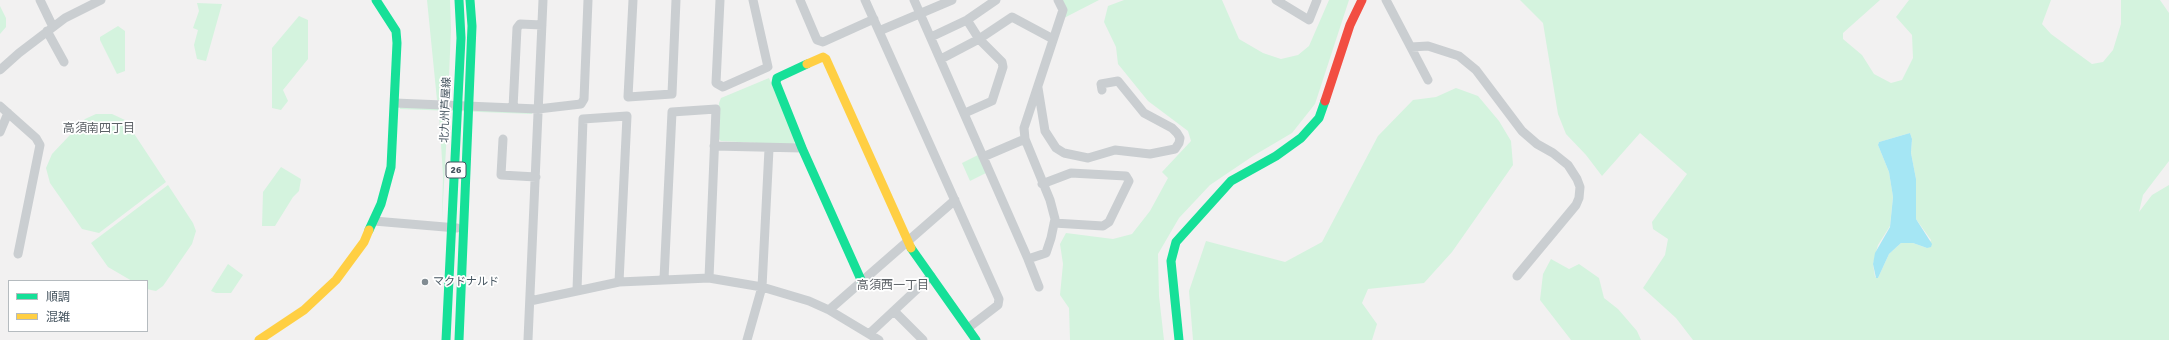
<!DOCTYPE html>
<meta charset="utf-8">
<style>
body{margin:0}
#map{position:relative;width:2169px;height:340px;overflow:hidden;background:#f2f1f1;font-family:Signika,"Noto Sans JP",sans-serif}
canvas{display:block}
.legend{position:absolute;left:8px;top:280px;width:140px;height:52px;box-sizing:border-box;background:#fff;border:1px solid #b5bbbf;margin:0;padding:5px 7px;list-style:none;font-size:12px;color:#465560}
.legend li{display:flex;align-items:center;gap:8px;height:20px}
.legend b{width:20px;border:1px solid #b5bbbf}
</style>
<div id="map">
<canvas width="2169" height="340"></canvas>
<ul class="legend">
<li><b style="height:5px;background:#16e098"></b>順調</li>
<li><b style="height:5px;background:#ffcf43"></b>混雑</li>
</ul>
</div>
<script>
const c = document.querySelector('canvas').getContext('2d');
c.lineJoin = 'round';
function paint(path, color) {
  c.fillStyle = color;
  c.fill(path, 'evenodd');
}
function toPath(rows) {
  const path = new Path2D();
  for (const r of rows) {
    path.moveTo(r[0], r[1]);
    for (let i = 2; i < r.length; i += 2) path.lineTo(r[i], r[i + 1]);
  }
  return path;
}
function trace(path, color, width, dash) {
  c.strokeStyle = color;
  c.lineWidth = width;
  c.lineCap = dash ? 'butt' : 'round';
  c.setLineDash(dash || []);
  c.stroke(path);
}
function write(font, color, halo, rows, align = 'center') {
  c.font = font + ' Signika,"Noto Sans JP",sans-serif';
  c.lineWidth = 3.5;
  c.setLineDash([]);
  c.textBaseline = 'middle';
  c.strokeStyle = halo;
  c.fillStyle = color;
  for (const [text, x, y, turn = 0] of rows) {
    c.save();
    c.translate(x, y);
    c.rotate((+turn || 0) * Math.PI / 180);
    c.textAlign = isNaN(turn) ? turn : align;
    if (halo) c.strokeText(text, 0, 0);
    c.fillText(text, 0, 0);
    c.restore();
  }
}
const green = toPath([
 [427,0,450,0,451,29,448,100,437,100],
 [1062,0,1099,0,1064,18],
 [1124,0,1222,0,1239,39,1263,53,1281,59,1298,55,1309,46,1329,0,1349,0,1315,104,1292,133,1253,156,1210,185,1179,218,1158,254,1159,296,1164,340,1070,340,1069,308,1060,295,1063,264,1060,244,1066,233,1113,239,1132,234,1150,211,1168,178,1162,172,1191,141,1188,131,1148,101,1118,64,1116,47,1104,22,1108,6],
 [1520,0,1880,0,1843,33,1843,39,1862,55,1874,74,1891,83,1902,80,1913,58,1912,35,1896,17,1909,0,2051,0,2042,24,2051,34,2092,64,2103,62,2113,50,2121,24,2121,0,2160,0,2169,13,2169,161,2143,195,2139,212,2152,195,2169,185,2169,340,1693,340,1676,318,1643,288,1665,255,1668,239,1653,229,1652,222,1687,174,1640,133,1602,176,1586,155,1566,134,1558,114,1543,23],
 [1910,133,1912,139,1911,153,1916,179,1916,219,1931,240,1927,248,1913,243,1901,243,1889,254,1878,278,1875,277,1873,264,1878,245,1890,226,1893,197,1889,172,1878,145,1879,142],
 [197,3,222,4,206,61,197,59,194,45,198,30,193,28,199,11],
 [0,6,6,18,6,27,0,34],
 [299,16,308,20,308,59,283,90,288,101,281,110,272,108,272,48],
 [118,26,125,31,125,71,117,74,100,40,100,37],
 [769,78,796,140,793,145,721,141,717,138,719,103,721,98],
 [1456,88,1478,96,1499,121,1511,141,1513,165,1452,252,1424,283,1368,289,1362,303,1377,324,1372,340,1193,340,1189,291,1206,241,1285,262,1322,242,1378,136,1413,100,1436,97],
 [400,107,531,112,532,114,400,109],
 [439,113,448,113,442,219,443,175],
 [96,114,112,114,125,120,166,182,99,233,82,229,50,183,46,168,52,154,85,119],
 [978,155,986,173,970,181,962,163],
 [281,167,301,179,299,191,293,197,275,226,262,226,263,192],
 [168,185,193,223,196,231,192,244,163,286,156,291,151,290,147,289,147,281,132,281,108,267,91,243],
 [1551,259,1569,269,1579,264,1599,278,1604,298,1618,309,1637,331,1641,340,1571,340,1540,300,1543,274],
 [228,264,243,275,231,293,216,293,211,291]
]);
const water = toPath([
 [1910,133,1912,139,1911,153,1916,179,1916,219,1932,244,1931,247,1927,248,1913,243,1901,243,1889,254,1878,278,1876,278,1873,264,1875,253,1890,227,1893,197,1889,172,1878,145,1879,142]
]);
const street = toPath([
 [40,0,53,27],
 [633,0,628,97,672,94,676,0],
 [720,0,716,83,723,87,768,67,753,0],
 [800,0,817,40,823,42,874,19],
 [865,0,999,299,998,305,968,328],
 [914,0,1028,259,1039,287],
 [1276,0,1309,20,1317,0],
 [1386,0,1428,80],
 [47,31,64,62],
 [879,31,952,0],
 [931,37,967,20,996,0],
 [1411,47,1428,46,1459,56,1476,70,1522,131,1537,144,1553,153,1568,165,1577,179,1580,187,1579,198,1576,205,1517,276],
 [941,59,979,39,1012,17,1053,39],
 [0,70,19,53,65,18,101,0],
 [1038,88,1045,131,1056,148,1064,153,1088,158,1115,150,1150,154,1175,149,1179,143,1180,138,1177,133,1172,128,1144,113,1118,81,1101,84,1102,90],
 [395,103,538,109,581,104,584,99,588,0],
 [0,106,36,138,40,145,18,254],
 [513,108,517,28,520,24,542,25],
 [965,113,992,101,1003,67,1002,62,979,39,967,20],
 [0,132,8,113],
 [503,139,501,175,536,177],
 [714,146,802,148],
 [983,157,1025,139],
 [1042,184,1071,173,1126,176,1129,181,1109,222,1103,226,1054,223],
 [374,221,457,228],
 [1028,259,1046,253,1051,238,1055,219,1050,200,1025,139,1024,128,1063,10,1058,0],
 [664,279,672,112,716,109,709,278],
 [577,290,583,119,627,116,619,282],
 [530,301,619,282,709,278,762,287,809,301,829,310,879,340],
 [829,310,955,200],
 [894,311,923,340],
 [869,334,931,276],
 [528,340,543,0],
 [747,340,762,287,769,149]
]);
const fast = toPath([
 [807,64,777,78,776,83,802,148,862,282],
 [369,230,381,204,391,167,397,43,396,31,376,0],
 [911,248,976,340],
 [446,340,461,38,459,0],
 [459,340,472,26,470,0],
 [1179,340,1171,261,1176,242,1231,181,1276,156,1301,138,1319,118,1325,101]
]);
const slow = toPath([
 [807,64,823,57,826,59,911,248],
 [259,340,304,310,336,280,364,242,369,230]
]);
const jam = toPath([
 [1325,101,1350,25,1362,0]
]);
const markers = [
 [425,282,4,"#828c93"]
];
const shields = [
 [456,170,20]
];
const shieldNames = [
 ["26",456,170]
];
const streetNames = [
 ["北九州芦屋線",446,110,-88]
];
const poiNames = [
 ["マクドナルド",433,282]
];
const neighbourhoodNames = [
 ["高須南四丁目",99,129],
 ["高須西一丁目",893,286]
];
paint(green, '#d4f3de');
paint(water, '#a5e6f4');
trace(street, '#caced1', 9);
trace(fast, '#16e098', 9);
trace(slow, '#ffcf43', 9);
trace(jam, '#f24e42', 9);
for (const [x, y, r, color] of markers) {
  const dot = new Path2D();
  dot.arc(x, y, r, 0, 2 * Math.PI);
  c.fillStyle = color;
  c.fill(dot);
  trace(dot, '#fff', 1.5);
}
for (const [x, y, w] of shields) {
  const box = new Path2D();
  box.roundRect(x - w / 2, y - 8, w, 16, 3);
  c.fillStyle = '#fff';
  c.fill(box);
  trace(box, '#465560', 1);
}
write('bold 10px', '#465560', null, shieldNames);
write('11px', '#465560', '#fff', streetNames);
write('11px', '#465560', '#fff', poiNames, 'left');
write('12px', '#5c6166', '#fff', neighbourhoodNames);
</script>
